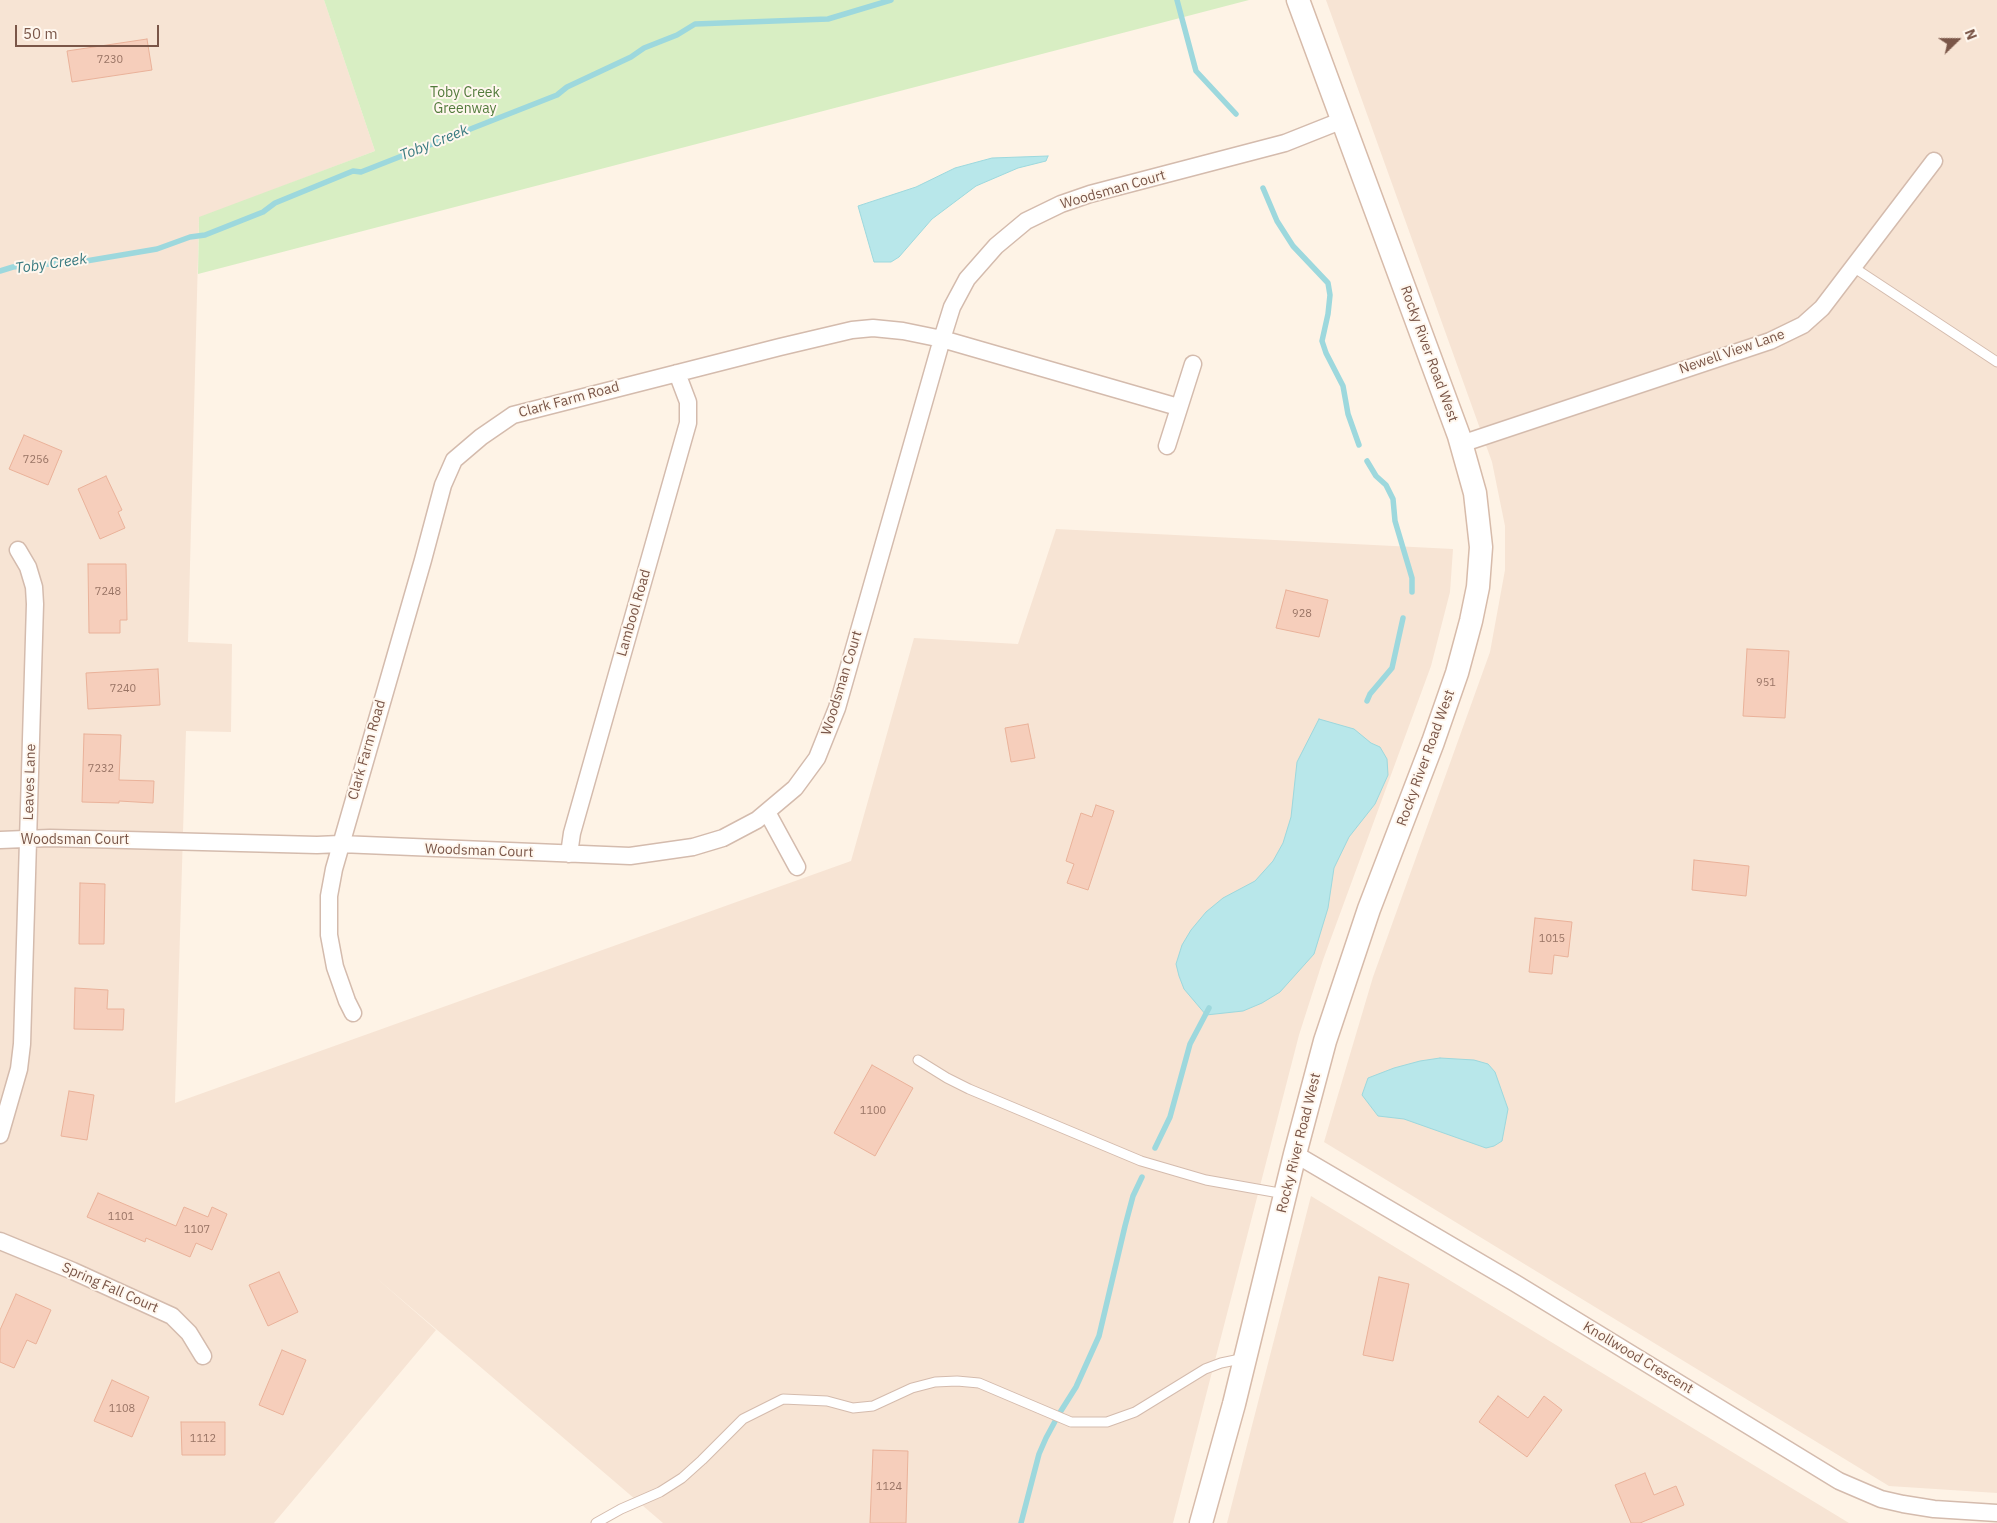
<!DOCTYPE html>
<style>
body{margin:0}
#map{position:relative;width:1997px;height:1523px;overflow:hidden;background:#fef3e6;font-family:"IBM Plex Sans",sans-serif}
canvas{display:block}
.north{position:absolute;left:1932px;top:15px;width:50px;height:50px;-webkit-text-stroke:4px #fff7ee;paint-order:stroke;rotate:68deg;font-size:14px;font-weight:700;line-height:20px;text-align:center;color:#7a5648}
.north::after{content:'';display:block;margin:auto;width:18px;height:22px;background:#7a5648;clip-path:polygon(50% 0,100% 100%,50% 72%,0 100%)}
.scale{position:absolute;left:15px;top:25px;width:144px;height:22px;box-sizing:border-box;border:2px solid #7a5648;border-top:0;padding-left:6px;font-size:15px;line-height:18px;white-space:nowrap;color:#7a5648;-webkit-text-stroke:4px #fff7ee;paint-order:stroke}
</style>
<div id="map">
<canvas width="1997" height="1523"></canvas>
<div class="north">N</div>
<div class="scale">50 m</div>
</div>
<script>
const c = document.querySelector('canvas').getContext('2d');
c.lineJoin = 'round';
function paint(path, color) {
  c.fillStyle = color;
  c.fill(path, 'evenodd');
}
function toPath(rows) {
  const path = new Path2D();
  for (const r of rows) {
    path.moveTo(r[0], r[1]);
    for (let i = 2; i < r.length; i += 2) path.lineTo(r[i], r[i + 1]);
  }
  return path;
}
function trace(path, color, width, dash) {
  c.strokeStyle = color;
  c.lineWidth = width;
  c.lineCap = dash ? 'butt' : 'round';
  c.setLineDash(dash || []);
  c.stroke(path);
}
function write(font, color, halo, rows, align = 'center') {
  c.font = font + ' "IBM Plex Sans",sans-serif';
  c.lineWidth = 4;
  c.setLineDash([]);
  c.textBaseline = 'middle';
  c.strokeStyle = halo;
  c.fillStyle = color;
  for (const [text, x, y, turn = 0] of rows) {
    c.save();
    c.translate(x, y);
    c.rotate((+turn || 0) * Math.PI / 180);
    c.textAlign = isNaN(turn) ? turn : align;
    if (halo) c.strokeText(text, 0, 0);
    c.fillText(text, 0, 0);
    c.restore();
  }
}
const residential = toPath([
 [0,0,324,0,375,151,199,218,188,642,232,644,231,732,186,731,175,1103,851,861,914,638,1018,644,1056,529,1453,549,1450,592,1431,666,1323,960,1299,1035,1173,1523,663,1523,374,1276,436,1330,274,1523,0,1523],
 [1326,0,1997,0,1997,1493,1889,1486,1324,1142,1373,977,1490,652,1505,570,1505,526,1492,462],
 [1311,1196,1849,1523,1227,1523]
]);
const green = toPath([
 [324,0,1249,0,198,274,199,217,375,151]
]);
const water = toPath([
 [1048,156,1046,161,1018,168,976,186,932,219,899,257,891,262,874,262,858,206,916,187,955,168,992,158,1048,156],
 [1319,719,1354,729,1371,743,1380,747,1387,759,1388,775,1375,804,1349,837,1334,868,1328,908,1314,954,1280,992,1262,1003,1243,1011,1206,1015,1184,989,1179,976,1176,964,1182,945,1191,930,1206,912,1223,898,1255,881,1273,861,1283,843,1291,817,1297,762,1319,719],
 [1440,1058,1474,1060,1488,1064,1495,1072,1508,1109,1502,1141,1494,1146,1486,1148,1404,1119,1378,1116,1362,1095,1368,1078,1394,1068,1420,1061,1440,1058]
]);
const stream = toPath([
 [1177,0,1196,71,1236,114],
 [1263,188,1277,221,1293,246,1328,283,1330,295,1328,314,1322,341,1326,353,1343,386,1348,414,1359,445],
 [0,271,13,267,86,261,157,249,190,237,205,235,263,212,275,203,353,171,361,172,557,95,567,87,631,57,644,48,677,35,695,24,828,19,891,0],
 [1367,461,1376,476,1386,485,1393,499,1395,521,1412,578,1412,592],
 [1367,701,1370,694,1392,668,1403,618],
 [1155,1148,1170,1117,1190,1044,1209,1008],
 [1021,1523,1039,1454,1046,1438,1059,1414,1076,1387,1099,1336,1125,1226,1133,1196,1142,1177]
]);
const building = toPath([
 [147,39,152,70,72,82,67,51,147,39],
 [24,435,62,451,48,485,9,469,24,435],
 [106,476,122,510,118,512,125,528,100,539,78,489,106,476],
 [88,564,126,564,127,620,120,620,120,633,89,633,88,564],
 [1286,590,1328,600,1319,637,1276,628,1286,590],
 [1747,649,1789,651,1785,718,1743,716,1747,649],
 [158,669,160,705,88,709,86,673,158,669],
 [1028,724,1035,758,1011,762,1005,728,1028,724],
 [84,734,121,735,119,780,154,781,153,803,119,801,119,803,82,802,84,734],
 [1096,805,1114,811,1088,890,1067,883,1074,864,1066,861,1081,813,1092,817,1096,805],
 [1694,860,1749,866,1746,896,1692,890,1694,860],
 [80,883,105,884,104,944,79,944,80,883],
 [1535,918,1572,922,1568,957,1554,955,1552,974,1529,972,1535,918],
 [75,988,108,990,107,1009,124,1009,123,1030,74,1029,75,988],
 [872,1065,913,1088,875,1156,834,1133,872,1065],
 [69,1091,94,1095,87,1140,61,1136,69,1091],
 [98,1193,176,1226,184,1207,208,1217,212,1207,227,1214,212,1250,196,1243,190,1257,146,1238,145,1242,87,1217,98,1193],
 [279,1272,298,1312,268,1326,249,1285,279,1272],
 [1379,1277,1409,1284,1393,1361,1363,1355,1379,1277],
 [16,1294,51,1310,36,1344,27,1340,14,1368,0,1362,0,1330,16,1294],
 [282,1350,306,1360,283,1415,259,1405,282,1350],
 [112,1380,149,1397,132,1437,94,1421,112,1380],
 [1498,1396,1528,1418,1544,1396,1562,1410,1527,1457,1479,1422,1498,1396],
 [181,1422,225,1422,225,1455,182,1455,181,1422],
 [873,1450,908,1451,906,1523,870,1523,873,1450],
 [1645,1473,1654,1495,1676,1486,1684,1505,1640,1523,1631,1523,1615,1485,1645,1473]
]);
const lane = toPath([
 [1853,267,1997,362],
 [918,1060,947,1078,969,1089,1141,1161,1206,1180,1285,1194],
 [596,1523,621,1509,660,1492,682,1478,702,1460,743,1419,783,1399,827,1401,853,1408,873,1406,912,1388,935,1382,957,1381,979,1383,1071,1422,1107,1422,1135,1412,1205,1369,1221,1363,1245,1358]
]);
const street = toPath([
 [1461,444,1770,341,1803,325,1822,308,1934,161],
 [1167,446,1193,364],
 [767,812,797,867],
 [0,840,50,838,317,845,340,844,630,856,693,847,723,838,757,820,795,788,817,758,837,708,942,339,952,307,967,279,996,246,1026,221,1061,204,1090,194,1285,143,1343,120],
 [569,854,572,833,688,423,688,402,677,373],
 [353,1013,347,1001,335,967,329,935,329,896,334,869,423,560,443,485,454,460,481,437,513,415,780,347,852,330,873,328,903,331,942,339,1178,407],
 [0,1135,19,1069,22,1044,35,604,34,587,28,567,18,550],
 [1295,1154,1515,1283,1839,1481,1881,1499,1903,1504,1934,1509,1997,1513],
 [0,1241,73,1271,172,1316,189,1333,203,1356]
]);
const secondary = toPath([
 [1201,1523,1234,1404,1295,1154,1325,1041,1369,909,1433,742,1457,673,1471,621,1478,587,1481,547,1475,493,1459,436,1298,0]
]);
const numberNames = [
 ["7230",110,60],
 ["7256",36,460],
 ["7248",108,592],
 ["928",1302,614],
 ["951",1766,683],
 ["7240",123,689],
 ["7232",101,769],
 ["1015",1552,939],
 ["1100",873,1111],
 ["1101",121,1217],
 ["1107",197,1230],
 ["1108",122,1409],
 ["1112",203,1439],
 ["1124",889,1487]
];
const parkNames = [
 ["Toby Creek",465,93],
 ["Greenway",465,109]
];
const streetNames = [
 ["Woodsman Court",1113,190,-16],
 ["Newell View Lane",1732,352,-19],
 ["Rocky River Road West",1429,354,70],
 ["Clark Farm Road",569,400,-15],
 ["Lambool Road",634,613,-74],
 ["Woodsman Court",842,683,-73],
 ["Clark Farm Road",367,750,-74],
 ["Rocky River Road West",1426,758,-70],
 ["Leaves Lane",30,782,-88],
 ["Woodsman Court",75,840],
 ["Woodsman Court",479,851,2],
 ["Rocky River Road West",1299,1143,-76],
 ["Spring Fall Court",110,1288,24],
 ["Knollwood Crescent",1638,1358,31]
];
const waterNames = [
 ["Toby Creek",434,143,-22],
 ["Toby Creek",51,264,-8]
];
paint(residential, '#f7e4d4');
paint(green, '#d8eec3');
paint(water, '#b8e7ea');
trace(water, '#9dd8dd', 1);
trace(stream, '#9dd8dd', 5.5);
paint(building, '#f6cebb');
trace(building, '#eab29a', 1);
trace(lane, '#d4bbad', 11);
trace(street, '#d4bbad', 19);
trace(secondary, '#d7bbaa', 25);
trace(lane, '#fff', 9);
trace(street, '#fff', 16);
trace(secondary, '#fff', 22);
write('11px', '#997465', null, numberNames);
write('14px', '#537b3c', '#fff7ee', parkNames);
write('14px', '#7a5648', '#fff7ee', streetNames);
write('italic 15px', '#3a7b81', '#fff7ee', waterNames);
</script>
